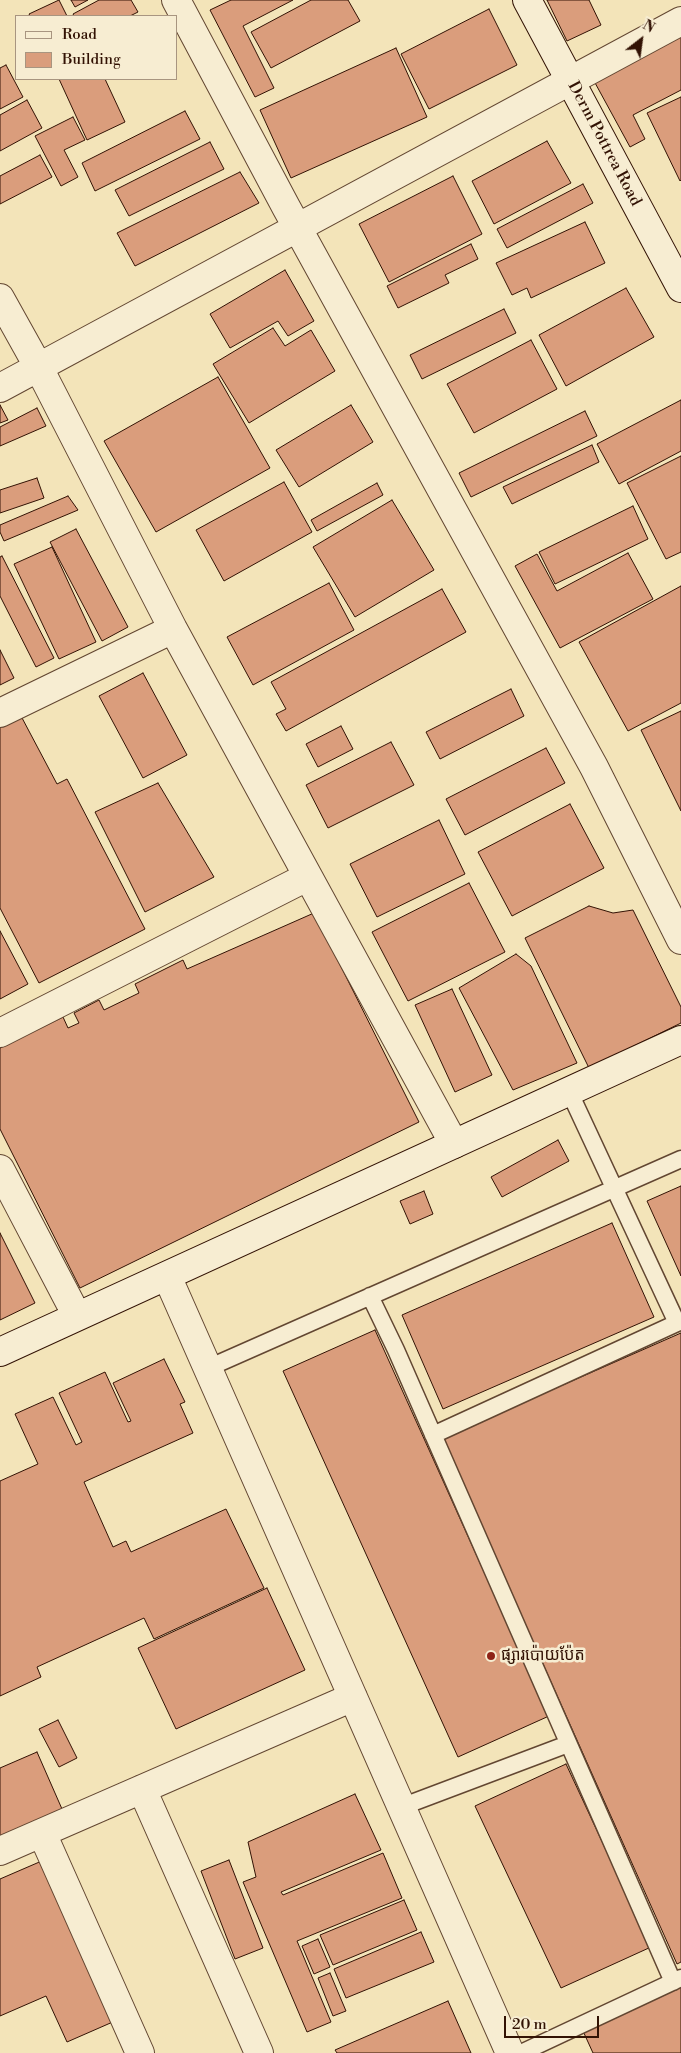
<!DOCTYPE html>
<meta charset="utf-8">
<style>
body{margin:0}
#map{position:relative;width:681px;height:2053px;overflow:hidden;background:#f3e4b9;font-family:"Libre Bodoni",serif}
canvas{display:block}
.legend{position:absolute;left:15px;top:15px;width:162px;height:65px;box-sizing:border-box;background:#f7edd2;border:1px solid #a89580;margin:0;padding:6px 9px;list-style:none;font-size:15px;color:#321204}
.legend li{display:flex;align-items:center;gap:10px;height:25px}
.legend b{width:25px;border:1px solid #a89580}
.north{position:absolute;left:616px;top:15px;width:50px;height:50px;-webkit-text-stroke:4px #f7edd2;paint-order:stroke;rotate:30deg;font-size:14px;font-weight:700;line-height:20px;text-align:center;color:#321204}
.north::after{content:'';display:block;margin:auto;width:18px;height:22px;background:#321204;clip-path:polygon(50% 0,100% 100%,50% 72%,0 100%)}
.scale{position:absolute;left:504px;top:2016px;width:95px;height:22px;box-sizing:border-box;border:2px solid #321204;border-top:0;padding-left:6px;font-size:15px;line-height:18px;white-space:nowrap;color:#321204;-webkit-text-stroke:4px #f7edd2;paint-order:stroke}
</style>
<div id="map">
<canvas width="681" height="2053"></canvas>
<ul class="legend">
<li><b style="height:6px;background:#f7edd2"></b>Road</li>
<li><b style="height:14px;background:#da9d7c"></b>Building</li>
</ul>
<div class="north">N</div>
<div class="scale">20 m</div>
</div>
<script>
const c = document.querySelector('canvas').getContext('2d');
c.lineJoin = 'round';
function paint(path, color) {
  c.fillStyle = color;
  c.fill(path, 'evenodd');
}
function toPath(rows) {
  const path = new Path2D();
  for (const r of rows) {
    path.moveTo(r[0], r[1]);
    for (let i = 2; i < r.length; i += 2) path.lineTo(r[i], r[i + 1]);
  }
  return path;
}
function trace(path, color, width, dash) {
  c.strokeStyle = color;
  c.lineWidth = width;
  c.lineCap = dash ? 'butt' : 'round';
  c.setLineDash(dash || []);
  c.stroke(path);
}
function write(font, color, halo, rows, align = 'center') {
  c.font = font + ' "Libre Bodoni","Noto Sans Khmer",serif';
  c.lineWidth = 5;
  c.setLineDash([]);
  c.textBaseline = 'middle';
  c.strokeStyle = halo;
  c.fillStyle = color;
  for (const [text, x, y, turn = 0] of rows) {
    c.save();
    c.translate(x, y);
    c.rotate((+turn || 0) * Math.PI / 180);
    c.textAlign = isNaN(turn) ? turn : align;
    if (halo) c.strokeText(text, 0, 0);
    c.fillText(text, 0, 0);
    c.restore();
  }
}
const building = toPath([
 [59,0,67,16,30,16,29,14,59,0],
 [71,0,88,0,75,7,71,0],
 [99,0,131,0,138,12,130,16,74,16,73,14,99,0],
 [231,0,293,0,243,26,274,88,255,97,210,10,231,0],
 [311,0,348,0,360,21,271,68,251,32,311,0],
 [547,0,589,0,601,25,567,41,547,0],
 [489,9,517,65,429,109,401,54,489,9],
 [681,34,681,90,633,115,645,139,630,147,594,81,681,34],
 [396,48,427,117,291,178,260,110,396,48],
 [6,65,23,97,0,109,0,68,6,65],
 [59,79,105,79,125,122,87,140,59,79],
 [681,97,681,180,680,181,647,113,681,97],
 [27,100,42,128,0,151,0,115,27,100],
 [185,111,200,139,95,191,82,163,185,111],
 [73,117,85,140,64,150,78,177,61,186,35,136,73,117],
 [547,141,571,183,494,224,472,181,547,141],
 [210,142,224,169,129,216,115,190,210,142],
 [40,155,52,177,0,204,0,176,40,155],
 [240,172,259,203,135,266,117,233,240,172],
 [453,176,482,234,389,282,359,224,453,176],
 [583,184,593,203,507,248,497,229,583,184],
 [585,222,605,263,531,298,527,288,512,295,496,263,585,222],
 [471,244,478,259,445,275,449,283,398,308,387,286,471,244],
 [285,270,314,321,288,336,278,321,230,348,210,314,285,270],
 [626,288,654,337,566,386,539,335,626,288],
 [504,309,516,333,422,379,410,355,504,309],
 [273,328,285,346,311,330,335,371,249,423,213,364,273,328],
 [531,340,557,389,474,433,447,384,531,340],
 [218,377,270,468,156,532,104,441,218,377],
 [681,400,681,451,619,484,597,444,681,400],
 [0,405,8,420,0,423,0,405],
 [351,405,373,442,299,487,276,450,351,405],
 [37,408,46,426,0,446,0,427,37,408],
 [585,411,597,436,471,497,459,473,585,411],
 [592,445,599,462,512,504,503,487,592,445],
 [681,456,681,552,666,559,627,483,681,456],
 [37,478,44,498,0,513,0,490,37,478],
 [284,482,312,532,224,581,196,530,284,482],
 [377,483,383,495,317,531,311,520,377,483],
 [68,496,78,510,4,541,0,532,0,525,68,496],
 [392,500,434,570,355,617,313,547,392,500],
 [633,506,648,539,555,584,539,552,633,506],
 [76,529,128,627,102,641,50,542,76,529],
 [52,547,96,642,59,659,14,564,52,547],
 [628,553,653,599,560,648,515,566,537,554,557,591,628,553],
 [2,556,54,658,36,667,0,596,0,557,2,556],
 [329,583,354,630,253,685,227,637,329,583],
 [681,586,681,703,628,731,579,642,681,586],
 [442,589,466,632,286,731,276,714,286,709,271,682,442,589],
 [0,650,14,678,0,685,0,650],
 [143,673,187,755,143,778,99,696,143,673],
 [511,689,524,716,440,759,426,732,511,689],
 [681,711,681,811,641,730,681,711],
 [21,716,57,784,67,779,145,929,39,983,0,908,0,727,21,716],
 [341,726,353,749,318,767,306,744,341,726],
 [391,742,414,785,328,828,306,785,391,742],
 [546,748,565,783,465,835,446,799,546,748],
 [158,783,214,877,145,912,95,812,158,783],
 [570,804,604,868,512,916,478,852,570,804],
 [439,820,465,874,377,917,350,864,439,820],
 [469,883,505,952,408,1001,372,932,469,883],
 [589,906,613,913,633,910,681,1007,681,1023,589,1068,525,938,589,906],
 [314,913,419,1122,80,1288,0,1129,0,1048,63,1017,68,1028,79,1023,74,1013,99,1000,104,1010,139,993,135,984,183,960,187,969,314,913],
 [0,931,28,984,0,999,0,931],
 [516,954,531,966,577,1063,513,1090,459,988,516,954],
 [452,989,492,1075,455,1092,415,1005,452,989],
 [558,1140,569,1161,502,1197,491,1177,558,1140],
 [681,1186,681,1276,647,1201,681,1186],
 [424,1191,433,1214,410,1224,400,1201,424,1191],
 [612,1223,654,1317,443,1409,402,1315,612,1223],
 [0,1233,35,1303,0,1320,0,1233],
 [375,1330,549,1716,458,1757,283,1371,375,1330],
 [681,1333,681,1962,677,1964,442,1438,681,1333],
 [164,1359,185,1402,180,1404,193,1433,84,1482,113,1547,126,1541,131,1552,226,1509,264,1588,154,1639,144,1618,37,1667,41,1677,0,1696,0,1481,38,1464,15,1414,53,1397,76,1445,82,1442,59,1393,105,1372,128,1422,131,1421,113,1383,164,1359],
 [267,1588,305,1670,176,1729,138,1648,267,1588],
 [58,1720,77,1758,59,1767,39,1729,58,1720],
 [37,1752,62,1809,0,1837,0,1768,37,1752],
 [566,1764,651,1947,561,1988,475,1806,566,1764],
 [355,1794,381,1850,281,1892,283,1895,383,1853,402,1898,297,1941,331,2022,307,2032,243,1882,256,1877,248,1842,355,1794],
 [44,1860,115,2021,67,2042,46,1996,0,2016,0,1879,44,1860],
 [229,1860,263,1948,235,1959,201,1871,229,1860],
 [404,1900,417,1930,333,1965,320,1935,404,1900],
 [421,1932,434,1962,346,1998,334,1969,421,1932],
 [318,1939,330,1967,314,1974,302,1946,318,1939],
 [330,1973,346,2011,333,2016,318,1978,330,1973],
 [681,1987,681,2053,593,2053,583,2031,681,1987],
 [448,2001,471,2053,337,2053,335,2050,448,2001]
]);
const lane = toPath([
 [370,1296,396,1350,673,1982],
 [208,1368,681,1159],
 [433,1435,677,1323,569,1091],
 [401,1807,568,1744],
 [521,2053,681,1978]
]);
const street = toPath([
 [176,0,286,207,594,767,681,940],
 [0,298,39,368,173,629,454,1144],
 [0,388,681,21],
 [0,713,173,629],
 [0,1033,307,877],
 [0,1169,77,1316],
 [167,1276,510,2053],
 [142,1789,259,2053],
 [42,1833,140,2053],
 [0,1851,353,1697]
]);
const secondary = toPath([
 [527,0,681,288],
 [0,1352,681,1040]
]);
const markers = [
 [491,1656,5,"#8f2418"]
];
const streetNames = [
 ["Derm Pottrea Road",604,144,62]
];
const poiNames = [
 ["ផ្សារប៉ោយប៉ែត",501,1656]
];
paint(building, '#da9d7c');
trace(building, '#321204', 1);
trace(lane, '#624631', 19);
trace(street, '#624631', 30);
trace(secondary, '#321204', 30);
trace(lane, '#f7edd2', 16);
trace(street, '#f7edd2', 28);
trace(secondary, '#f7edd2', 28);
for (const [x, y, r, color] of markers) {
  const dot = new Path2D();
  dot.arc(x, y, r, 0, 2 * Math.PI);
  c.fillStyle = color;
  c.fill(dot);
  trace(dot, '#f7edd2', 2);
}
write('16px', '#321204', '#f7edd2', streetNames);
write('16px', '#321204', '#f7edd2', poiNames, 'left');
</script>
